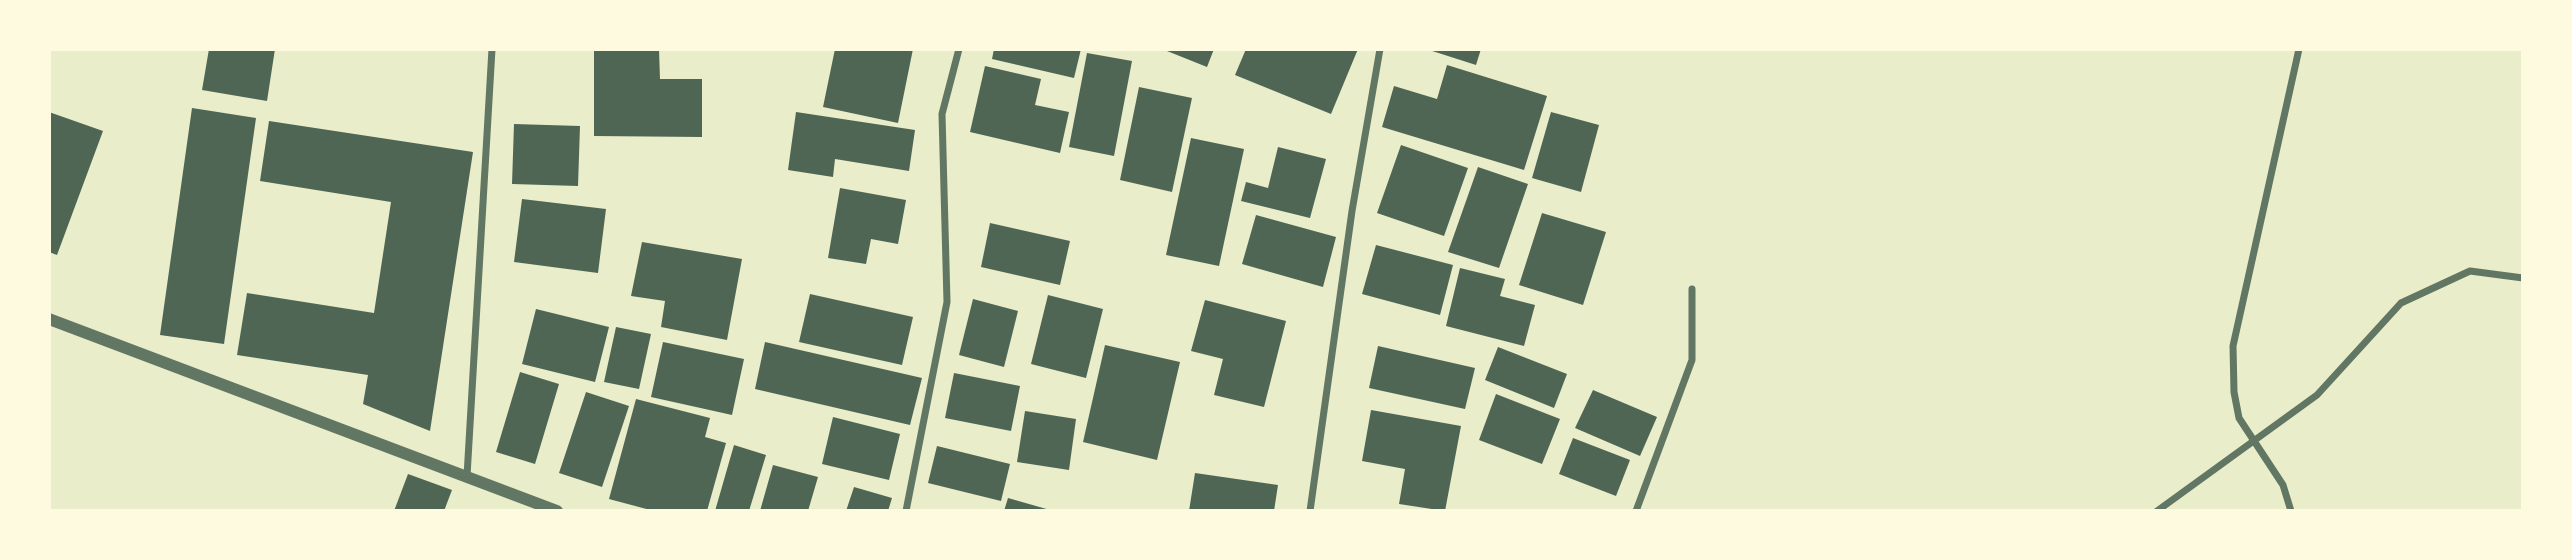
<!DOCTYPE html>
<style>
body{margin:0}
#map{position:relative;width:2572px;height:560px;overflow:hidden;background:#e9edc9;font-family:"Varela Round",sans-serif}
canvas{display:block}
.frame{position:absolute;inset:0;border:51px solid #fefae0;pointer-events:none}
</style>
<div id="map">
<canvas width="2572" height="560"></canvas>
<div class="frame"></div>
</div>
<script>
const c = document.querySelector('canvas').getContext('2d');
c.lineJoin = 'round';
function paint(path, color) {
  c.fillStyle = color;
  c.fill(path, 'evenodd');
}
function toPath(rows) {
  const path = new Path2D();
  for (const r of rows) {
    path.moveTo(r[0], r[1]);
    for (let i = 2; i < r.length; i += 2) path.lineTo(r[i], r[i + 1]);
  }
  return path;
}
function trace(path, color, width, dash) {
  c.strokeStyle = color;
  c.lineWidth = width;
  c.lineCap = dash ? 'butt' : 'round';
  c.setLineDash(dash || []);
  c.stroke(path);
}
const building = toPath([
 [209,49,275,49,267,101,202,90],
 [594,49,659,49,660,79,702,79,702,137,594,136],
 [835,49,913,49,898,123,823,107],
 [994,49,1081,49,1074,78,992,59],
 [1162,49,1214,49,1207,67],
 [1246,49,1358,49,1331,114,1235,75],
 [1426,49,1481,49,1476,65],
 [1087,53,1132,61,1114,156,1069,147],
 [1447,65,1547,96,1524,170,1382,127,1394,86,1437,99],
 [985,66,1041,79,1035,105,1069,112,1060,153,970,132],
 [1139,87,1192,98,1172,192,1120,180],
 [192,108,256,118,224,344,160,335],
 [49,112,103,131,57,255,49,252],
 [796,112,915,130,909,171,835,159,833,177,788,170],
 [1551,112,1599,125,1581,192,1532,178],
 [269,121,473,152,430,431,363,404,368,375,237,355,247,293,374,313,391,202,260,181],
 [514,124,580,126,578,186,512,184],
 [1191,138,1244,149,1219,266,1166,255],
 [1401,145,1468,168,1444,236,1377,213],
 [1278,147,1326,159,1310,218,1241,201,1246,182,1268,188],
 [1478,167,1528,184,1499,268,1448,252],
 [840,188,906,200,898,244,871,239,866,264,828,258],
 [522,199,606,209,598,273,514,262],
 [1542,213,1606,232,1583,305,1519,285],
 [1256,215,1336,237,1323,287,1242,264],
 [990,223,1070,241,1060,285,981,267],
 [642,242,742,259,727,340,661,327,665,301,631,296],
 [1376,245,1453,265,1440,315,1362,294],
 [1460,268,1505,279,1500,296,1535,305,1524,346,1446,326],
 [810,294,913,317,902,365,799,342],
 [1048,295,1103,309,1086,378,1031,364],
 [973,299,1018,311,1004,367,959,355],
 [1205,300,1286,321,1264,407,1214,395,1223,359,1191,351],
 [536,309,609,327,595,382,522,364],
 [616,327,651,334,639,389,604,382],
 [663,342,744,359,732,415,651,397],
 [765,342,922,378,910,425,755,389],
 [1105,345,1180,362,1157,460,1083,442],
 [1378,346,1475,368,1465,409,1369,388],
 [1498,347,1567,374,1554,408,1485,380],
 [520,372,559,384,535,464,496,452],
 [954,373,1020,386,1011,431,945,418],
 [1593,390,1657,417,1640,456,1575,428],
 [586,392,629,406,602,487,559,473],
 [1496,394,1560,419,1542,464,1479,440],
 [636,399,710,418,705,437,726,443,707,511,654,511,609,499],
 [1371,410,1461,426,1445,511,1399,504,1405,469,1362,461],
 [1025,411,1076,419,1069,470,1017,462],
 [833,417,900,434,889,480,822,464],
 [1573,438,1630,460,1616,496,1559,474],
 [734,445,766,455,749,511,715,511],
 [937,446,1010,464,1001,501,928,483],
 [773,465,818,477,808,511,760,511],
 [1195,473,1278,485,1274,511,1189,511],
 [408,474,452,490,444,511,394,511],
 [854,487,892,498,888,511,846,511],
 [1008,498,1050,510,1050,511,1004,511]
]);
const minor = toPath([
 [467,476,492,49],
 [906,511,947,302,942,114,959,49],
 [1310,511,1352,211,1380,49],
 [1636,511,1692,360,1692,289],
 [2157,511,2317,395,2401,303,2470,271,2523,278],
 [2291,511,2283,485,2239,418,2234,392,2233,346,2299,49]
]);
const tertiary = toPath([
 [49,319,557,511]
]);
paint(building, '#4f6655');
trace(minor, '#617663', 7);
trace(tertiary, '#617663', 12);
</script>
